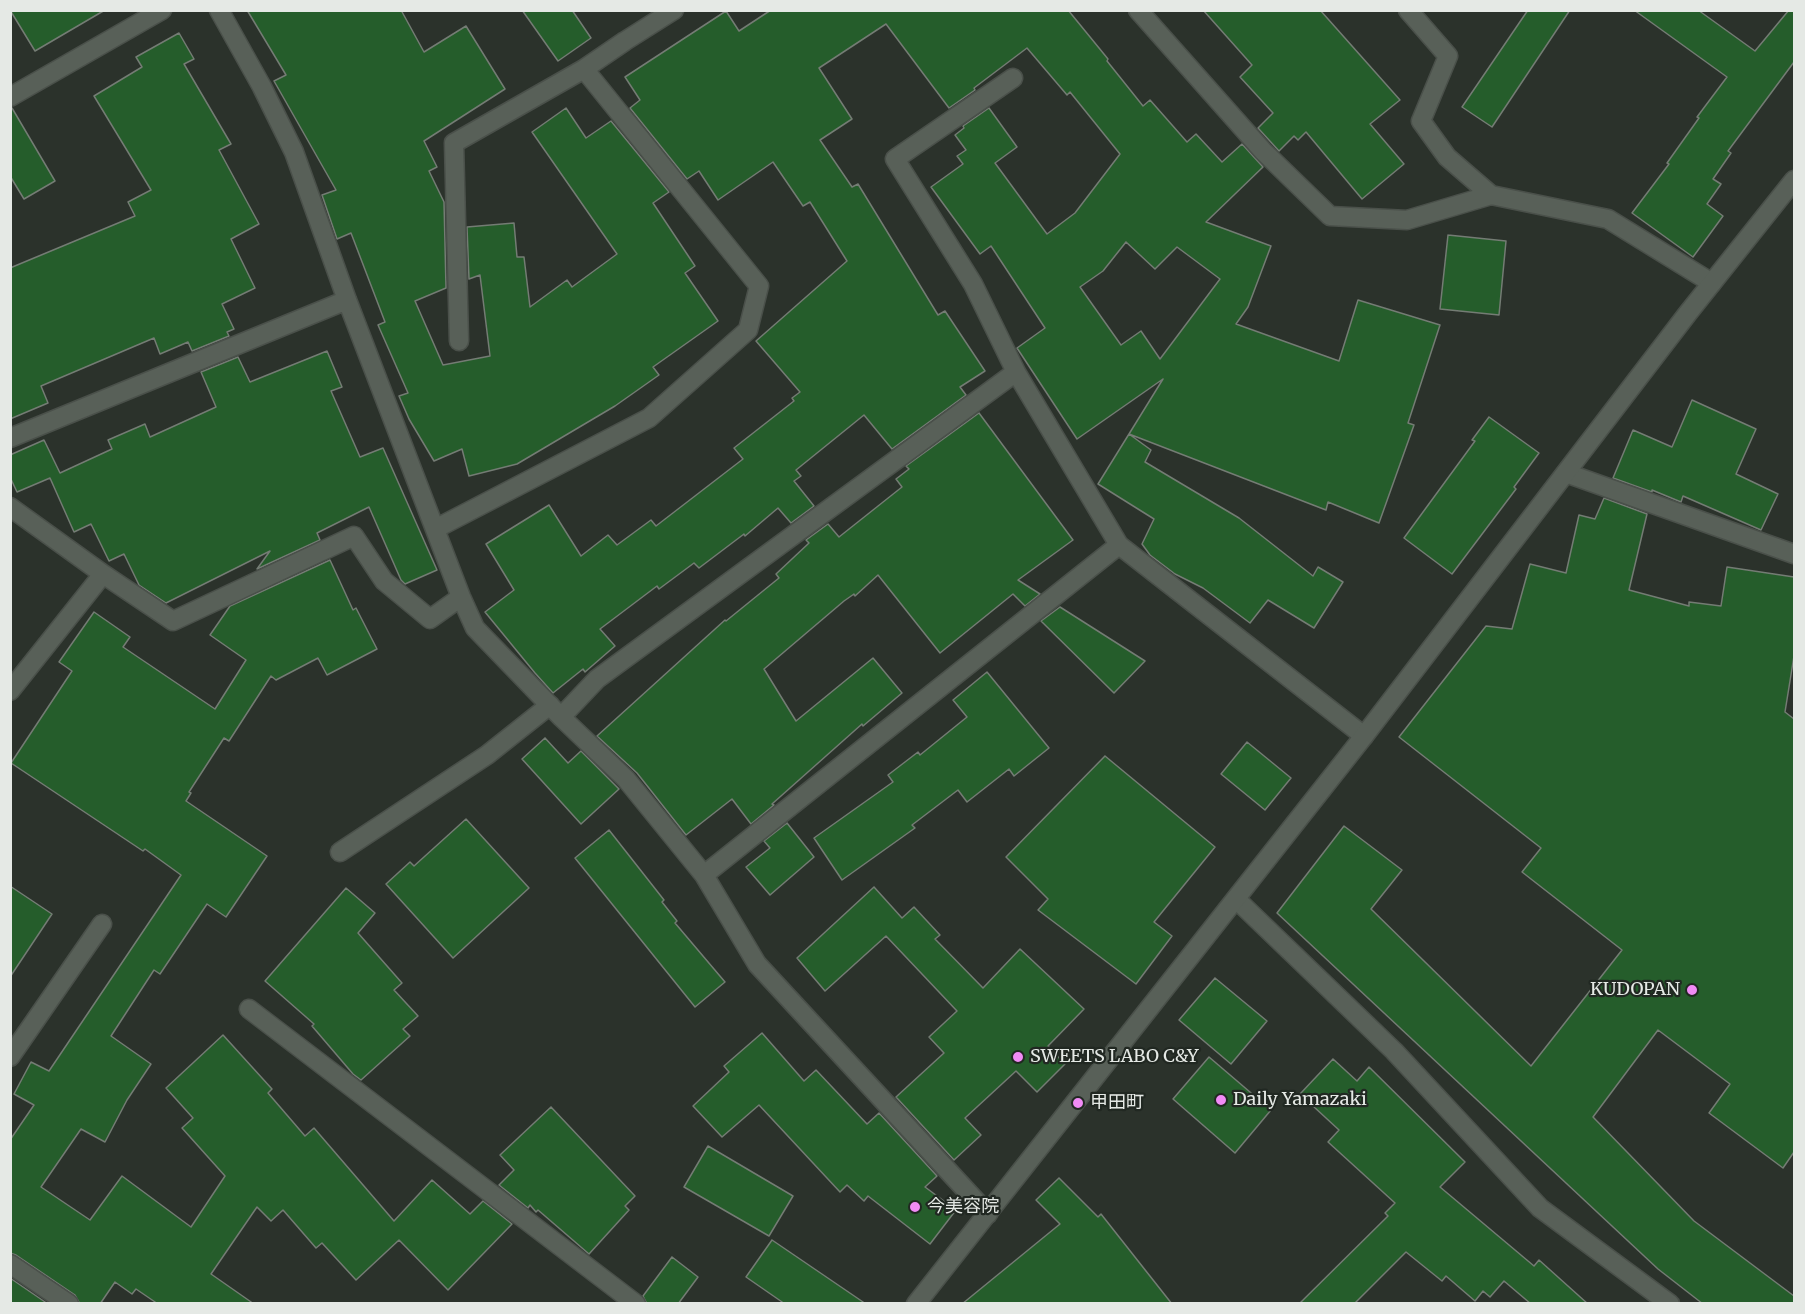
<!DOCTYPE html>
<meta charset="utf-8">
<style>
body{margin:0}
#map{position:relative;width:1805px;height:1314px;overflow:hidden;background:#2b322b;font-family:Merriweather,serif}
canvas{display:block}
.frame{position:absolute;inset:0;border:12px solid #e5e9e5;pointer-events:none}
</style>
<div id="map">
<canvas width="1805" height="1314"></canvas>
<div class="frame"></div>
</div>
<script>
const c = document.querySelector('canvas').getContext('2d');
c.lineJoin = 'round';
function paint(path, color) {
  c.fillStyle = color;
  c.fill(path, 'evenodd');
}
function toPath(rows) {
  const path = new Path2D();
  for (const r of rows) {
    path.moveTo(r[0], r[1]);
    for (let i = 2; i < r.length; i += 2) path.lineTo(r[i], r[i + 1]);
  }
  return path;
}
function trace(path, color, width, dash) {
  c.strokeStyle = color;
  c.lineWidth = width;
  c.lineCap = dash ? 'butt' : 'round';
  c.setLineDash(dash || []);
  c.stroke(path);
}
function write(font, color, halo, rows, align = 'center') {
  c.font = font + ' Merriweather,"Noto Sans JP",serif';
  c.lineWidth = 4.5;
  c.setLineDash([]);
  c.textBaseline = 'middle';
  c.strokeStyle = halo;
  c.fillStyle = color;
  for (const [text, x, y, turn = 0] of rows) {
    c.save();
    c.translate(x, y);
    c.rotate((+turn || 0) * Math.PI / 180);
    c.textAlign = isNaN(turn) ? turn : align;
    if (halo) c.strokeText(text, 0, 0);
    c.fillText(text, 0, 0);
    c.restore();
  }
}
const building = toPath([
 [10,10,105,10,35,51,10,10],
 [247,10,401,10,424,52,466,26,505,89,424,141,437,167,429,171,444,202,446,288,415,301,443,365,490,356,480,275,469,279,467,227,514,223,517,257,524,257,530,307,567,280,572,287,617,254,532,132,566,108,586,138,611,121,669,192,653,203,695,266,685,273,718,321,653,367,659,375,615,406,517,464,469,476,462,449,434,461,409,419,399,396,408,393,378,325,385,322,351,233,337,239,322,195,336,190,274,81,286,75,247,10],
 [522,10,572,10,591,38,558,61,522,10],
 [771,10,1068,10,1108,59,1107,61,1143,106,1150,100,1187,142,1196,134,1222,162,1242,144,1263,167,1206,222,1271,246,1248,307,1236,324,1339,361,1358,300,1440,325,1408,423,1414,425,1379,523,1328,502,1326,510,1129,434,1163,379,1077,439,1017,348,1045,328,991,246,980,254,931,187,963,164,957,156,966,150,955,135,964,128,963,126,989,108,1017,147,995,163,1047,234,1075,213,1120,154,1070,92,1067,95,1027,48,974,88,975,90,949,108,886,24,819,68,852,119,820,140,852,187,858,184,938,315,945,311,985,371,960,387,966,395,892,449,864,415,796,470,801,476,794,481,814,506,791,523,778,508,745,536,744,534,699,568,694,563,659,589,657,586,600,629,615,646,585,672,583,669,553,693,535,673,485,612,514,590,486,544,549,505,581,556,608,535,617,545,651,520,656,526,743,459,734,448,794,401,792,398,800,392,756,341,847,261,810,202,803,206,773,162,718,200,699,171,687,179,630,108,640,100,625,77,726,11,739,31,771,10],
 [1126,242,1155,269,1177,247,1220,279,1160,359,1141,331,1121,345,1080,287,1103,271,1126,242],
 [1203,10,1320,10,1400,100,1370,124,1404,164,1362,199,1306,132,1298,140,1294,136,1279,151,1258,128,1273,113,1240,77,1252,65,1203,10],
 [1528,10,1570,10,1492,127,1462,107,1528,10],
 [1634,10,1698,10,1755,51,1789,10,1794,10,1794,62,1728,151,1731,153,1713,179,1721,184,1707,204,1723,216,1693,257,1632,213,1669,164,1667,163,1699,118,1697,117,1727,77,1634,10],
 [179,33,194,59,184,64,231,144,219,150,259,224,231,239,255,288,222,304,234,329,227,332,229,336,192,351,188,342,160,354,154,338,41,386,48,403,10,419,10,268,135,216,128,202,151,190,94,96,142,67,136,57,179,33],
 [10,108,12,108,55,181,24,199,10,176,10,108],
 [1448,235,1506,241,1499,315,1440,309,1448,235],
 [327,351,342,387,331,391,360,457,383,448,437,570,405,584,401,580,369,507,317,533,320,540,257,569,270,551,166,603,139,585,124,554,109,561,91,524,74,532,50,478,17,492,10,477,10,455,44,440,60,473,112,449,108,440,145,424,150,437,216,407,201,372,238,357,250,382,327,351],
 [1692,400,1756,429,1736,474,1778,494,1761,530,1683,496,1681,502,1652,490,1652,492,1613,478,1633,430,1672,447,1692,400],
 [979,413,1073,540,1018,580,1040,594,1025,606,1013,594,940,653,878,575,855,596,854,594,844,601,764,669,796,721,873,658,902,693,863,726,862,724,772,804,774,805,751,824,732,799,686,835,637,773,597,736,725,620,726,621,779,578,776,574,809,543,806,540,828,524,839,537,902,487,896,479,909,469,906,466,979,413],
 [1489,417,1539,453,1514,487,1516,489,1452,574,1404,538,1475,441,1472,440,1489,417],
 [1129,434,1151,450,1145,462,1239,518,1313,576,1318,567,1343,582,1314,628,1268,600,1250,623,1203,588,1175,574,1150,555,1142,544,1154,519,1098,484,1129,434],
 [1604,498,1647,514,1629,590,1689,606,1689,602,1721,606,1727,567,1794,577,1794,656,1785,712,1794,719,1794,1152,1783,1168,1709,1113,1730,1084,1658,1030,1593,1117,1694,1221,1794,1296,1794,1304,1703,1304,1658,1269,1277,913,1344,826,1402,870,1371,909,1531,1066,1622,950,1522,872,1541,848,1399,737,1486,626,1512,629,1530,564,1566,573,1579,515,1595,519,1604,498],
 [330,560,353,610,356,608,377,649,327,675,318,658,276,680,271,676,229,741,224,738,189,792,191,793,186,801,267,856,226,917,207,904,160,974,154,970,111,1036,151,1064,127,1100,105,1142,81,1129,41,1187,90,1220,122,1176,191,1227,225,1176,182,1128,193,1118,166,1088,223,1035,272,1089,268,1093,305,1136,314,1128,394,1221,432,1180,470,1214,483,1201,512,1224,448,1290,399,1240,356,1280,322,1243,316,1248,283,1210,271,1221,257,1207,211,1274,254,1304,158,1304,136,1289,132,1294,115,1282,100,1304,80,1304,75,1295,16,1255,10,1253,10,1140,34,1105,14,1094,31,1062,49,1071,181,875,145,849,143,851,11,763,72,671,59,662,94,612,130,637,123,647,215,709,246,660,210,635,230,606,330,560],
 [1060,607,1145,661,1114,693,1041,621,1060,607],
 [987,672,1049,748,1014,776,1009,769,967,802,958,790,912,825,915,828,842,880,814,838,893,782,888,775,918,752,920,755,967,717,953,700,987,672],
 [545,738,568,763,581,751,619,789,581,824,522,759,545,738],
 [1247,742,1291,778,1265,810,1221,774,1247,742],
 [1105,756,1215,847,1154,922,1172,936,1136,984,1038,910,1048,899,1006,857,1105,756],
 [466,819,529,888,453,958,386,884,410,862,414,866,466,819],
 [787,823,814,857,770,895,746,867,770,848,764,841,787,823],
 [609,830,664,900,662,902,677,921,675,923,725,982,695,1007,575,858,609,830],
 [10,886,52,914,10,977,10,886],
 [874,887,902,918,914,907,940,935,935,939,983,988,1020,949,1084,1009,1048,1046,1065,1064,1037,1092,1016,1071,965,1118,981,1135,954,1160,896,1097,944,1053,929,1037,957,1011,886,936,825,991,797,958,874,887],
 [346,888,375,913,358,933,402,983,394,990,418,1016,403,1029,410,1036,361,1080,353,1074,312,1026,314,1024,265,981,346,888],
 [1215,978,1267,1021,1231,1064,1179,1020,1215,978],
 [762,1033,804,1081,816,1070,867,1124,879,1113,937,1176,925,1187,956,1210,930,1244,868,1196,864,1201,847,1185,840,1192,759,1105,722,1137,693,1106,729,1072,724,1066,762,1033],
 [1209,1057,1271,1110,1235,1153,1173,1099,1209,1057],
 [1333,1059,1357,1081,1369,1067,1465,1162,1440,1187,1534,1266,1539,1260,1588,1304,1531,1304,1504,1281,1490,1297,1483,1291,1475,1301,1446,1276,1442,1281,1406,1252,1354,1304,1299,1304,1388,1216,1385,1213,1395,1203,1328,1142,1339,1130,1300,1094,1333,1059],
 [551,1107,635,1196,625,1206,629,1210,589,1254,538,1210,536,1212,530,1205,528,1208,499,1185,514,1170,500,1155,551,1107],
 [708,1146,793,1196,769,1236,684,1187,708,1146],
 [1059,1178,1098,1217,1101,1214,1172,1304,962,1304,1060,1224,1036,1200,1059,1178],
 [772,1240,866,1304,785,1304,746,1277,772,1240],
 [672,1257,698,1277,678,1304,647,1304,643,1296,672,1257],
 [10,1278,48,1304,10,1304,10,1278]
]);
const minor = toPath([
 [219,10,262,87,294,152,347,300,461,597,475,628,561,717,626,779,704,875,757,964,988,1214],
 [1138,10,1263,151,1330,216,1407,220,1491,195,1608,219,1712,283],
 [1408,10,1448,56,1421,121,1447,157,1491,195],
 [1013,78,895,159,973,284,1016,372],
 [10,97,162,10],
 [459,341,454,143,584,69],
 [10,438,347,300],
 [1566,473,1794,554],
 [10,507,103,574,10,691],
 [435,529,649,418,748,330,759,286,584,69,625,41,674,10],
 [103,574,173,621,354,536,384,581,430,619,461,597],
 [561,717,597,679,1016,372,1119,545,1364,736],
 [340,852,487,755,550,705],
 [704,875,1119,545],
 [1236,899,1394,1051,1540,1208,1670,1304],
 [249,1009,636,1304],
 [10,1057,102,924],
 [10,1264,69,1304]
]);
const tertiary = toPath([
 [916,1304,1364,736,1688,313,1794,180]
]);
const markers = [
 [1692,990,6,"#f18bf5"],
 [1018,1057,6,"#f18bf5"],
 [1221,1100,6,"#f18bf5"],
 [1078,1103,6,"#f18bf5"],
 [915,1207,6,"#f18bf5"]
];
const poiNames = [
 ["KUDOPAN",1680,990,"right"],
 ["SWEETS LABO C&Y",1030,1057],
 ["Daily Yamazaki",1233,1100],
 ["甲田町",1090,1103],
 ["今美容院",927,1207]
];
paint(building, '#255d2b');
trace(building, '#747c74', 1.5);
trace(minor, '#4a504a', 21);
trace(tertiary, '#4a504a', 21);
trace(minor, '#586058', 18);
trace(tertiary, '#586058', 18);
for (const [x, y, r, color] of markers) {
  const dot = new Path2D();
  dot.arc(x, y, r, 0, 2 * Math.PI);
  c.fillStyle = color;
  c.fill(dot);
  trace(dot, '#212822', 2);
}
write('18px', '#e5e9e5', '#212822', poiNames, 'left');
</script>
